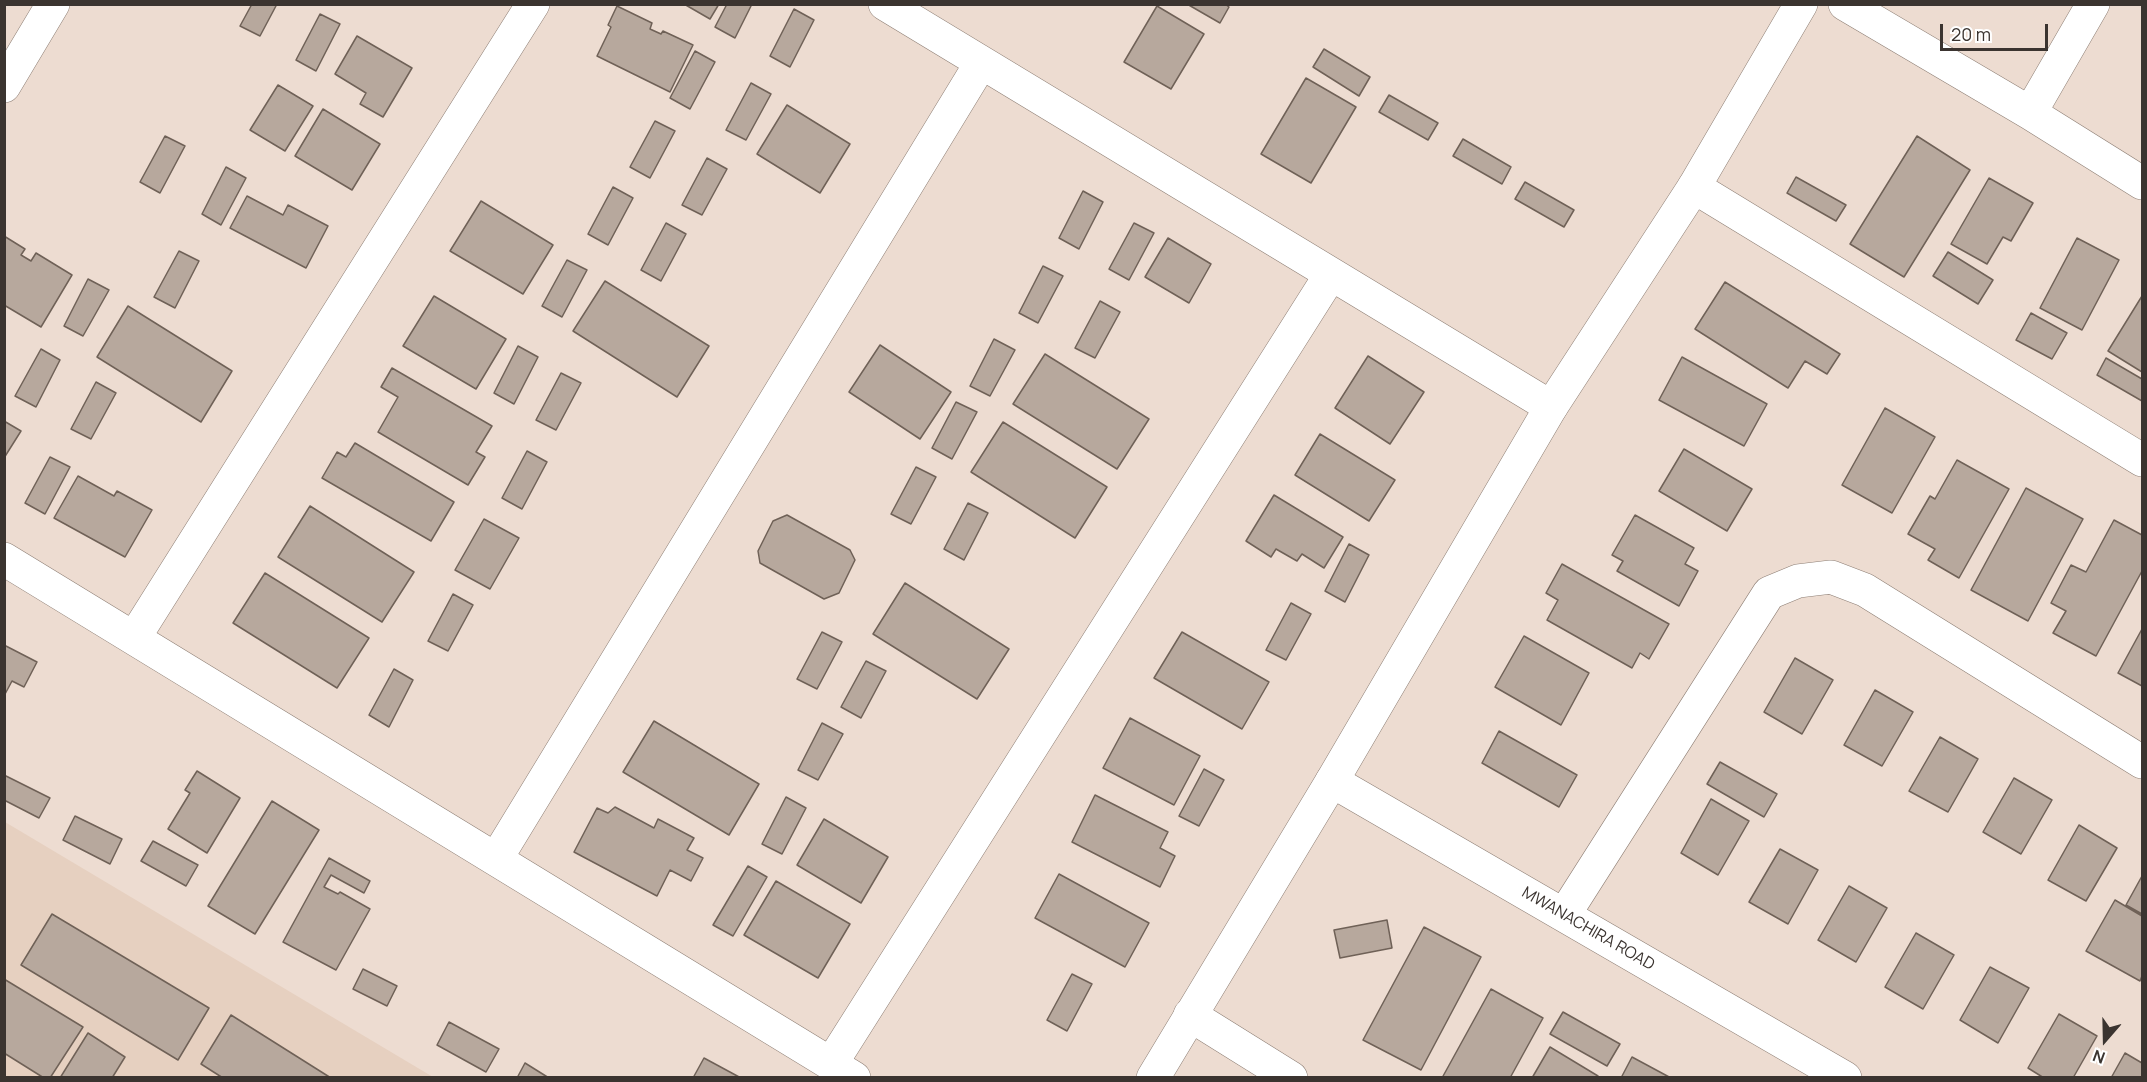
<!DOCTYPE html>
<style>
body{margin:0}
#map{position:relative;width:2147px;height:1082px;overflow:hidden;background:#eddcd1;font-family:Manrope,sans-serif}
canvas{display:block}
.frame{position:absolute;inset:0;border:6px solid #3b3430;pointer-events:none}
.north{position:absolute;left:2075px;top:1010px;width:60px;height:60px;-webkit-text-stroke:4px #fff;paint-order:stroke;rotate:200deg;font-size:16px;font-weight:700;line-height:24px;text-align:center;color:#3b3430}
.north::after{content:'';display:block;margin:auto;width:21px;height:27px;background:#3b3430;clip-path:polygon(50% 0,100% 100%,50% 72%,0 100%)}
.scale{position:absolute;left:1940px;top:24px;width:108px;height:27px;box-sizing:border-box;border:3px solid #3b3430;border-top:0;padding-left:8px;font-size:18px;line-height:21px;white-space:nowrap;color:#3b3430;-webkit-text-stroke:4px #fff;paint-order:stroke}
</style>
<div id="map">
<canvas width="2147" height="1082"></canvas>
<div class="frame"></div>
<div class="north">N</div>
<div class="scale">20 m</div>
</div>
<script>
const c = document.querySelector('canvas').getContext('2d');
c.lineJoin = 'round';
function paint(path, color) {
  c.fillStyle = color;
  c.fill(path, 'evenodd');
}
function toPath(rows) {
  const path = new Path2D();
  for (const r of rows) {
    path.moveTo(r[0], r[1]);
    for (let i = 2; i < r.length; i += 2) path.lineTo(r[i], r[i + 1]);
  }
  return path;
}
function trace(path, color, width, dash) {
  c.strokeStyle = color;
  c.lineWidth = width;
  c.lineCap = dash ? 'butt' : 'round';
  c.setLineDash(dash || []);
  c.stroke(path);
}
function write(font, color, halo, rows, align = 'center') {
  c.font = font + ' Manrope,sans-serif';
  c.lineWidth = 4.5;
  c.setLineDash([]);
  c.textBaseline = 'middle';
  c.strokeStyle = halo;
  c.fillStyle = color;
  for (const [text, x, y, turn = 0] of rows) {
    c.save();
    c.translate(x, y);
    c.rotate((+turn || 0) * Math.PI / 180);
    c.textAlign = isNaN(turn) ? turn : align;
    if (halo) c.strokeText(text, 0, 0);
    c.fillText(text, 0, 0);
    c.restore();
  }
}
const built = toPath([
 [5,822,433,1077,5,1078]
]);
const building = toPath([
 [252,4,277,4,260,36,240,26,252,4],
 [684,4,719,4,710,19,684,4],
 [727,4,752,4,735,38,715,27,727,4],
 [1187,4,1225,4,1229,7,1220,23,1187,4],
 [617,6,652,23,650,29,661,34,663,31,693,45,670,92,597,56,611,27,608,25,617,6],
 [1157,6,1204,34,1171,89,1124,62,1157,6],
 [794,9,814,20,790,67,770,56,794,9],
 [320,14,340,24,316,71,296,60,320,14],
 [357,36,412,68,383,117,360,104,366,93,335,74,357,36],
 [1324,49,1370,77,1359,96,1313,67,1324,49],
 [695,51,715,62,690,109,670,98,695,51],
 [1306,78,1356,107,1311,183,1261,154,1306,78],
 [751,83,771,94,746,140,726,130,751,83],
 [278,85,313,106,285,151,250,130,278,85],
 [1389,95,1438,123,1428,140,1379,112,1389,95],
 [787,105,850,144,820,193,757,154,787,105],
 [323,109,380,144,352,190,295,156,323,109],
 [655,121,675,131,650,178,630,167,655,121],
 [165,136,185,146,160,193,140,182,165,136],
 [1917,136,1970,170,1904,277,1850,244,1917,136],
 [1463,139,1511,167,1502,184,1453,156,1463,139],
 [707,158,727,169,702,215,682,205,707,158],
 [226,167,246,178,221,225,202,214,226,167],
 [1796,177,1846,205,1836,221,1787,193,1796,177],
 [1989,178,2033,203,2011,241,2003,237,1987,264,1951,244,1989,178],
 [1525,182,1574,210,1564,227,1515,199,1525,182],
 [613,187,633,198,608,245,588,234,613,187],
 [1083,191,1103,202,1079,249,1059,238,1083,191],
 [247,196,283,215,288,205,328,226,306,268,230,228,247,196],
 [481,201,553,245,523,294,450,251,481,201],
 [666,223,686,234,661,281,641,270,666,223],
 [1134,223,1154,233,1129,280,1109,269,1134,223],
 [4,236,25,249,21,255,31,261,36,253,72,275,41,327,4,305,4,236],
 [1168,238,1211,264,1189,303,1145,277,1168,238],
 [2077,238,2119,260,2082,330,2040,308,2077,238],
 [179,251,199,261,175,308,154,297,179,251],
 [1948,252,1993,280,1978,304,1933,276,1948,252],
 [567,260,587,270,562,317,542,306,567,260],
 [1043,266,1063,276,1038,323,1019,313,1043,266],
 [88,279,109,290,83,336,64,326,88,279],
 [605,281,709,346,677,397,573,331,605,281],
 [1725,282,1840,354,1827,374,1805,361,1788,388,1695,329,1725,282],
 [434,296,506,339,476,389,403,346,434,296],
 [2142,296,2142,372,2108,351,2142,296],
 [1100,301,1120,312,1095,358,1075,348,1100,301],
 [128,306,232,371,201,422,97,357,128,306],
 [2031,313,2067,333,2052,359,2016,340,2031,313],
 [994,339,1015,350,990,396,970,386,994,339],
 [880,345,951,392,920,439,849,392,880,345],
 [518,346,538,357,514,404,494,393,518,346],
 [41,349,60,360,36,407,15,396,41,349],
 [1045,354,1149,419,1117,469,1013,404,1045,354],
 [1368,356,1424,392,1390,444,1335,408,1368,356],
 [1682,357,1767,404,1744,446,1659,400,1682,357],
 [2106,358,2142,379,2142,401,2097,375,2106,358],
 [392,368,492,426,476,452,485,457,468,485,378,432,398,397,381,387,392,368],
 [561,373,581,383,556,430,536,420,561,373],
 [96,382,116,393,91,439,71,429,96,382],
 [956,402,977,412,952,459,932,448,956,402],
 [1885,408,1935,437,1892,513,1842,485,1885,408],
 [4,421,21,431,4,458,4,421],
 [1003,422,1107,487,1075,538,971,472,1003,422],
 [1320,434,1395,480,1369,521,1295,475,1320,434],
 [355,443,454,502,431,541,322,478,337,452,346,457,355,443],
 [1684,449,1752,489,1727,531,1659,491,1684,449],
 [527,451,547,462,522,509,502,498,527,451],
 [50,457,70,467,45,514,25,503,50,457],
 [1957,460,2009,489,1959,578,1928,560,1935,549,1908,534,1930,496,1935,499,1957,460],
 [916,467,936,477,911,524,891,514,916,467],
 [78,476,114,496,117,491,152,510,125,557,54,518,78,476],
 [2026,488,2083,519,2028,621,1971,590,2026,488],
 [1274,495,1343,537,1324,568,1302,554,1297,561,1276,549,1271,557,1246,541,1274,495],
 [968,503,988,513,964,560,944,549,968,503],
 [310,506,414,572,382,622,278,557,310,506],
 [787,515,850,550,855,560,839,593,824,599,760,563,758,551,773,521,787,515],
 [1635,515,1694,548,1685,564,1698,571,1679,606,1617,571,1623,561,1612,555,1635,515],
 [484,519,519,538,490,589,455,570,484,519],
 [2114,520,2142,535,2142,571,2096,656,2053,633,2066,611,2051,603,2071,565,2086,572,2114,520],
 [1349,544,1369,555,1345,602,1325,591,1349,544],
 [1562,564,1669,624,1649,659,1640,653,1632,668,1547,620,1558,600,1546,593,1562,564],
 [265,573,369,638,337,688,233,623,265,573],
 [905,583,1009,649,977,699,873,634,905,583],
 [453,594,473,605,448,651,428,641,453,594],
 [1291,603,1311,614,1286,660,1266,650,1291,603],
 [2142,629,2142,686,2118,673,2142,629],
 [822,632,842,642,817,689,797,679,822,632],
 [1182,632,1269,682,1242,729,1154,678,1182,632],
 [1524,636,1589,673,1561,725,1495,687,1524,636],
 [4,645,37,662,24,687,12,681,4,696,4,645],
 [1795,658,1833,680,1802,734,1764,712,1795,658],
 [866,661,886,671,861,718,841,707,866,661],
 [394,669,413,680,389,727,369,715,394,669],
 [1875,690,1913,712,1882,766,1844,745,1875,690],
 [1130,718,1200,756,1174,805,1103,768,1130,718],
 [654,721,759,784,729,835,623,772,654,721],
 [822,723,843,734,818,780,798,770,822,723],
 [1499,731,1577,775,1559,807,1482,763,1499,731],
 [1940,737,1978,759,1948,812,1909,791,1940,737],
 [1720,762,1777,794,1764,817,1707,784,1720,762],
 [1204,769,1224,780,1199,826,1179,816,1204,769],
 [197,771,240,798,207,853,168,829,190,793,185,790,197,771],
 [4,775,50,798,39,818,4,800,4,775],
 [2014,778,2052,800,2021,854,1983,832,2014,778],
 [1095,795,1168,832,1160,848,1175,856,1160,887,1072,842,1095,795],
 [786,797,806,808,782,854,762,844,786,797],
 [1711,799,1749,821,1718,875,1681,853,1711,799],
 [272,801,319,830,255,934,208,906,272,801],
 [615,807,654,828,658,819,694,838,687,850,703,858,691,881,670,870,657,896,574,852,597,808,608,813,615,807],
 [75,816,122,839,110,864,63,840,75,816],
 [824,819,888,857,861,903,797,865,824,819],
 [2079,825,2117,848,2086,901,2048,880,2079,825],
 [153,841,198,865,186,886,141,861,153,841],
 [1780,849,1818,870,1788,924,1749,902,1780,849],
 [329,858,370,881,364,893,331,875,324,887,338,894,340,892,370,909,336,970,283,942,329,858],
 [748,866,767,877,733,936,713,925,748,866],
 [1059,874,1149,923,1125,967,1035,918,1059,874],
 [2142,876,2142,914,2126,905,2142,876],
 [776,881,850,924,818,978,744,935,776,881],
 [1849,886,1887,908,1856,962,1818,940,1849,886],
 [2115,900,2142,916,2142,976,2140,981,2086,951,2115,900],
 [52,914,209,1008,178,1060,21,965,52,914],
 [1387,920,1392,948,1340,958,1334,930,1387,920],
 [1424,927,1481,957,1421,1070,1363,1040,1424,927],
 [1916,933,1954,955,1923,1009,1885,987,1916,933],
 [1990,967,2029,988,1998,1043,1960,1020,1990,967],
 [363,969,397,986,387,1006,353,989,363,969],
 [1072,974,1092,984,1067,1031,1047,1020,1072,974],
 [4,979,83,1027,50,1078,44,1078,4,1053,4,979],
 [1491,989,1543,1018,1510,1078,1442,1078,1491,989],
 [1563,1012,1620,1044,1607,1066,1550,1034,1563,1012],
 [2059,1014,2097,1036,2073,1078,2044,1078,2028,1068,2059,1014],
 [231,1015,331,1078,223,1078,201,1064,231,1015],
 [449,1022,499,1049,486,1072,437,1045,449,1022],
 [88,1033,125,1057,112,1078,60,1078,88,1033],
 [1550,1047,1598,1076,1597,1078,1532,1078,1550,1047],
 [2125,1053,2142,1063,2142,1078,2111,1078,2125,1053],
 [1632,1057,1671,1078,1621,1078,1632,1057],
 [704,1058,741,1078,693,1078,704,1058],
 [525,1063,549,1078,517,1078,525,1063]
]);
const minor = toPath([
 [885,4,1551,407],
 [1845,4,2030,113,2142,183],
 [4,86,53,4],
 [2030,113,2093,4],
 [1694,187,2142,460],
 [4,559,854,1078],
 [134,638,533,4],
 [1332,781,1845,1078],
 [496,859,981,63],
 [1564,915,1769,593,1798,581,1831,577,1865,590,2142,762],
 [1190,1015,1291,1078],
 [831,1064,1331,274]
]);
const tertiary = toPath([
 [1153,1078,1332,781,1551,407,1694,187,1801,4]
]);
const streetNames = [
 ["MWANACHIRA ROAD",1588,929,30]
];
paint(built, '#e6d0c0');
paint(building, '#b7a89d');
trace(building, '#6f6157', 1.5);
trace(minor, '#8d7e74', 34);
trace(tertiary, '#8d7e74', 34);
trace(minor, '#fff', 33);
trace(tertiary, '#fff', 33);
write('16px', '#3b3430', '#fff', streetNames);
</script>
